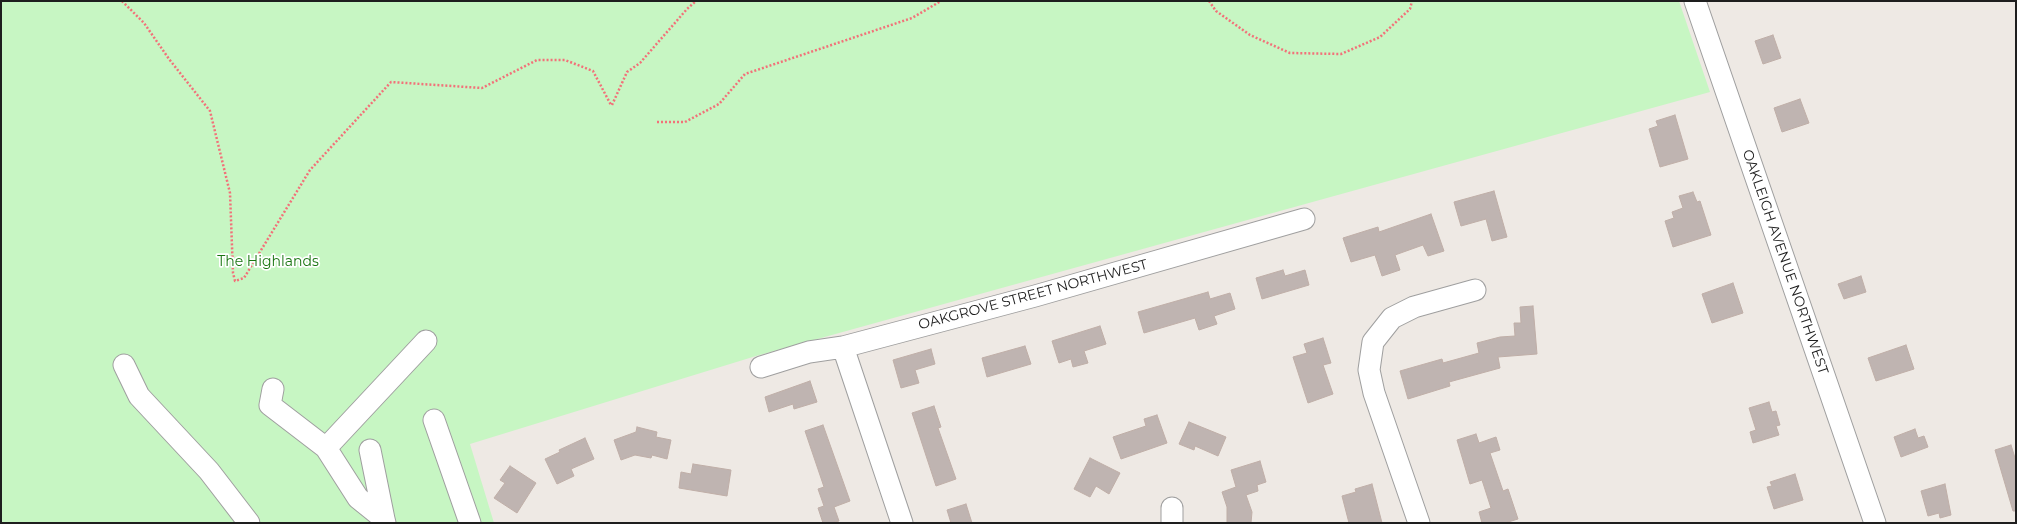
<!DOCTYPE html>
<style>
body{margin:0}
#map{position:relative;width:2017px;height:524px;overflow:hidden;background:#eee9e4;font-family:Montserrat,sans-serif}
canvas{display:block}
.frame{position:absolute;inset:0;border:2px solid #1e1e1e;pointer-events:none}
</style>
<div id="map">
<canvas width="2017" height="524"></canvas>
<div class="frame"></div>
</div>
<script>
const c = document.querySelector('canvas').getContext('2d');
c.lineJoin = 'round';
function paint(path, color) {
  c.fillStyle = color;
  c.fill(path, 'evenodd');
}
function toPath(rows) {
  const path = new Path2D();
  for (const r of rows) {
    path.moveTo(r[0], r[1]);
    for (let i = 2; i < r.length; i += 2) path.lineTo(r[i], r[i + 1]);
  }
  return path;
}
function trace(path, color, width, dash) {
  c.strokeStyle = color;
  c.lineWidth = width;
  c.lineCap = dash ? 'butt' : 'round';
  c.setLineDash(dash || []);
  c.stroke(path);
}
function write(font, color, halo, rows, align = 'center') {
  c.font = font + ' Montserrat,sans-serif';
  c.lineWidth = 3.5;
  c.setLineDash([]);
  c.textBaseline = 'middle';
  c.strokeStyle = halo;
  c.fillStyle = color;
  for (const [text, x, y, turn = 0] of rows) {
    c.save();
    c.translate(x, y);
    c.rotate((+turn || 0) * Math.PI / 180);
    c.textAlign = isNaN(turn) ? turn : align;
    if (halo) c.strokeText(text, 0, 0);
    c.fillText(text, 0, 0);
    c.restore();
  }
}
const park = toPath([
 [1,1,1679,1,1710,92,756,356,470,444,494,523,1,523]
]);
const building = toPath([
 [1773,35,1781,58,1763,64,1755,41,1773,35],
 [1800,99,1809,123,1782,132,1774,108,1800,99],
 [1675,115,1688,159,1660,167,1649,129,1658,126,1656,121,1675,115],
 [1494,191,1507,237,1492,241,1486,219,1461,226,1454,202,1494,191],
 [1693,192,1697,202,1700,201,1711,235,1673,247,1665,221,1674,218,1672,212,1683,208,1679,196,1693,192],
 [1431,214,1444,251,1428,256,1423,245,1395,255,1400,270,1382,276,1375,255,1351,262,1343,238,1378,227,1379,232,1431,214],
 [1283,270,1285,276,1305,270,1309,285,1262,299,1256,278,1283,270],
 [1861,276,1866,292,1844,299,1838,284,1861,276],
 [1733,283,1743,313,1712,323,1702,294,1733,283],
 [1208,292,1210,299,1230,293,1235,309,1214,316,1217,324,1199,330,1195,318,1144,333,1138,312,1208,292],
 [1533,306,1537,354,1498,357,1500,368,1449,382,1450,386,1408,399,1400,371,1442,359,1443,363,1479,353,1477,343,1500,337,1515,336,1514,323,1521,323,1520,307,1533,306],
 [1100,326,1106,344,1084,351,1088,363,1073,367,1071,359,1059,363,1052,341,1100,326],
 [1323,338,1331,363,1323,365,1333,394,1308,403,1293,357,1307,353,1304,344,1323,338],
 [1906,345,1914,369,1876,381,1868,358,1906,345],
 [1025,346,1031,364,987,377,982,358,1025,346],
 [931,349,935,364,915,370,919,383,901,388,893,360,931,349],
 [810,381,817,402,794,409,793,404,769,412,765,397,810,381],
 [1769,402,1772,412,1776,411,1780,425,1776,426,1779,435,1753,443,1750,432,1756,430,1749,408,1769,402],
 [934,406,941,427,938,428,956,479,936,486,912,413,934,406],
 [1157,415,1167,443,1121,459,1113,437,1146,426,1144,419,1157,415],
 [1189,422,1226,437,1218,456,1195,446,1194,450,1179,444,1189,422],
 [823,425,850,501,834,507,839,521,831,523,823,523,818,508,824,506,818,489,824,487,805,431,823,425],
 [637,427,657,432,656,437,671,440,667,459,652,455,651,458,635,455,621,460,614,440,636,432,637,427],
 [1915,429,1918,438,1924,436,1928,447,1901,457,1894,437,1915,429],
 [1476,434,1479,443,1496,437,1500,450,1490,453,1503,491,1508,489,1518,519,1505,523,1482,523,1479,512,1491,508,1482,480,1470,484,1457,440,1476,434],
 [585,438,594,459,571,469,574,476,557,484,545,459,560,452,559,450,585,438],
 [2011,445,2016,461,2016,511,2013,511,1995,450,2011,445],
 [1090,458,1120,473,1109,494,1096,486,1090,497,1074,489,1090,458],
 [1260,461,1266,482,1257,485,1258,491,1246,495,1252,512,1251,523,1227,523,1227,507,1222,492,1236,487,1231,470,1260,461],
 [693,464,731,470,727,496,679,488,681,472,691,474,693,464],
 [510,466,536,483,517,513,494,498,505,483,500,480,510,466],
 [1795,474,1803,500,1774,509,1767,487,1772,486,1770,482,1795,474],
 [1372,484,1382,523,1349,523,1342,496,1356,492,1355,489,1372,484],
 [1945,484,1951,515,1940,518,1939,513,1928,516,1921,491,1945,484],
 [966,504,972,523,951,523,947,510,966,504]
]);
const path = toPath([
 [122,1,144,23,169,59,210,111,230,193,233,273,235,281,244,278,310,170,391,82,482,88,537,60,565,60,593,71,611,105],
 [1209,1,1216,11,1250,35,1290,53,1341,54,1380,37,1410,9,1412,1],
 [612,105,627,72,640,63,687,9,696,1],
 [657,122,685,122,719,104,745,74,912,18,941,1]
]);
const minor = toPath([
 [1695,1,1875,523],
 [843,347,902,523],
 [124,365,139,396,209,471,249,523],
 [761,367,809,352,843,347,1035,296,1304,219],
 [273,389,270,405,326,448],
 [434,420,470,523],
 [370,450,384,519],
 [385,523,384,519,358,498,326,448,426,341],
 [1172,523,1172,508],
 [1419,523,1374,393,1369,370,1373,342,1392,318,1414,307,1475,290]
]);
const parkNames = [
 ["The Highlands",268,262]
];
const streetNames = [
 ["OAKLEIGH AVENUE NORTHWEST",1785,262,71],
 ["OAKGROVE STREET NORTHWEST",1033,295,-15]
];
paint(park, '#c7f6c3');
paint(building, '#bfb4b1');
trace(building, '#bfaea7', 1);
trace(minor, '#9f9f9f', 23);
trace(path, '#f27179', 2.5, [2, 2]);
trace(minor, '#fff', 21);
write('14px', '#197611', '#fff', parkNames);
write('14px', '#1e1e1e', '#fff', streetNames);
</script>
